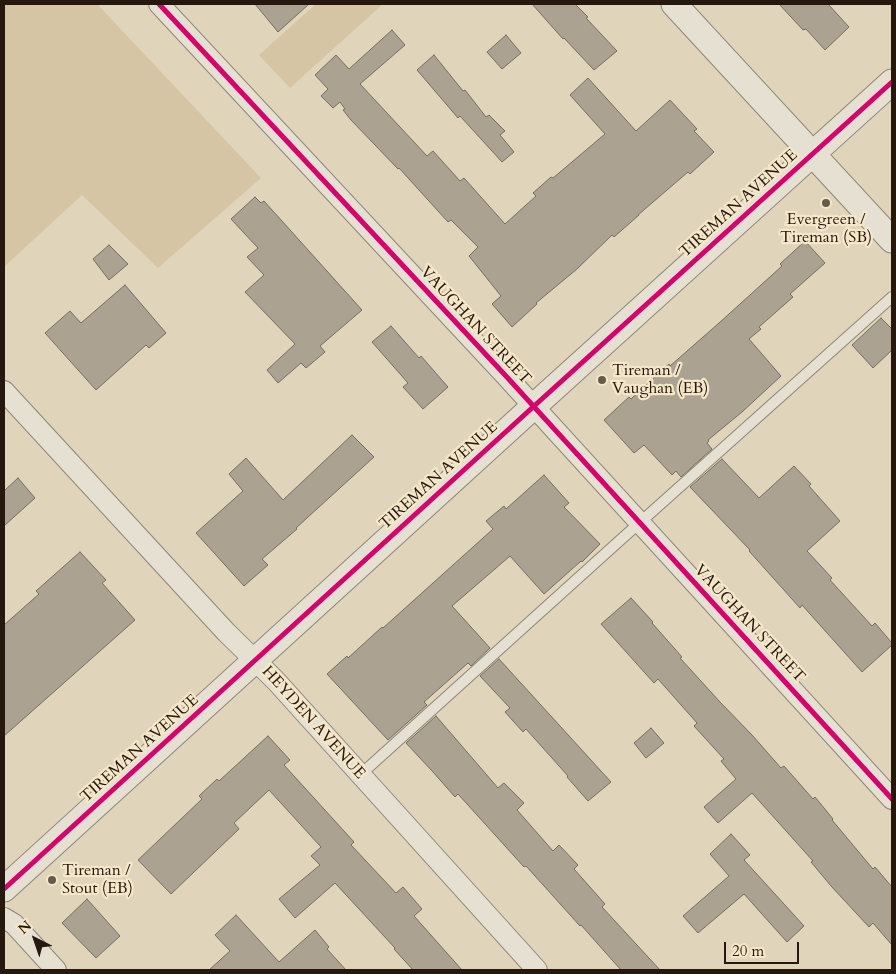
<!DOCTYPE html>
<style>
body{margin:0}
#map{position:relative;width:896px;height:974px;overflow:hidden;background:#e0d4bb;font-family:Cardo,serif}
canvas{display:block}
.frame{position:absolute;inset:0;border:5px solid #26170f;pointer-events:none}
.north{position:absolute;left:10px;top:914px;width:50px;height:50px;-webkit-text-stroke:4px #f5e7c9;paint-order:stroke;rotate:319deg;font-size:14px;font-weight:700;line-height:20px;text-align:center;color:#26170f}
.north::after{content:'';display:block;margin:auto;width:18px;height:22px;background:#26170f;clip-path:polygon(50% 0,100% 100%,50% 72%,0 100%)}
.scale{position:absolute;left:724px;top:942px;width:75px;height:22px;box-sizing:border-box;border:2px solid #26170f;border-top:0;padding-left:6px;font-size:15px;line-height:18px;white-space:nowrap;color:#26170f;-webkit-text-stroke:4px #f5e7c9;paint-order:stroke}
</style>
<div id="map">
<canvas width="896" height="974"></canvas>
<div class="frame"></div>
<div class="north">N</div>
<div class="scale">20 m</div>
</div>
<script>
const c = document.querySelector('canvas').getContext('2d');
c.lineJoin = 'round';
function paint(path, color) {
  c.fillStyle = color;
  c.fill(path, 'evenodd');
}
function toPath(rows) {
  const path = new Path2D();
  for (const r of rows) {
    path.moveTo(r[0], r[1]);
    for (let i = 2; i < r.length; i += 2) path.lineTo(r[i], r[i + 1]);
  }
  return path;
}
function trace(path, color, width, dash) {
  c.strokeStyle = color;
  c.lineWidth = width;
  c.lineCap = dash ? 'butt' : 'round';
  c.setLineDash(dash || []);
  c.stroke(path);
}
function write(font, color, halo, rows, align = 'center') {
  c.font = font + ' Cardo,serif';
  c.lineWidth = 4.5;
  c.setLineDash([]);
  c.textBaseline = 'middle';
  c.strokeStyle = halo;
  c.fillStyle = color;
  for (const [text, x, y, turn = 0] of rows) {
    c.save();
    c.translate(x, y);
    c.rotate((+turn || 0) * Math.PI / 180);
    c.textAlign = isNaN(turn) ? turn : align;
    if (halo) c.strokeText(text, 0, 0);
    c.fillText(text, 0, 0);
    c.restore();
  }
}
const green = toPath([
 [4,4,97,4,261,178,158,268,82,195,4,267],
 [316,4,383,4,290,88,259,55]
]);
const building = toPath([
 [255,4,309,4,278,32,255,4],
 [532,4,575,4,588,17,586,18,617,51,594,70,564,38,563,39,532,4],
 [779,4,828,4,849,27,825,50,806,29,803,30,779,4],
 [392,30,405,45,360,84,427,156,433,151,460,181,464,178,505,224,536,196,533,193,551,177,553,178,605,134,570,95,588,78,636,131,670,100,697,129,694,131,714,152,690,174,688,172,638,215,639,215,614,237,612,235,577,269,536,303,537,304,512,327,492,304,501,296,469,256,478,247,451,220,448,222,399,168,398,169,351,120,343,110,345,109,340,102,333,108,321,96,328,89,315,75,336,55,349,69,392,30],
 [506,35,521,53,502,69,487,52,506,35],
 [434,55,463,91,465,90,486,117,489,115,505,131,500,135,514,152,502,162,460,116,458,118,417,70,434,55],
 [255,197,261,203,264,201,362,310,320,346,325,352,306,368,301,363,278,383,267,370,295,344,245,292,264,275,247,257,258,248,231,219,255,197],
 [805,241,825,263,790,294,793,297,759,327,761,329,749,339,781,376,742,412,708,440,709,441,707,443,712,449,681,477,676,471,672,475,644,445,634,453,604,420,629,397,631,399,669,364,670,366,719,323,782,266,780,264,805,241],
 [109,245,128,264,109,280,93,259,109,245],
 [125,285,166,333,149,348,146,345,96,390,45,333,70,311,81,323,125,285],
 [881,318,892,329,892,350,873,368,852,345,881,318],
 [391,326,419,358,421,356,448,387,423,409,403,387,408,383,372,342,391,326],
 [352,435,374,457,296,528,297,529,262,559,268,565,244,586,196,533,243,491,229,474,246,458,283,500,352,435],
 [722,459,759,498,794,466,811,484,809,486,840,521,807,551,832,578,830,580,872,626,875,623,892,643,892,645,862,672,802,605,800,608,749,551,750,550,690,487,722,459],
 [544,475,569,503,564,507,600,544,582,562,581,561,544,594,510,556,452,606,490,648,471,666,468,663,424,702,427,705,388,740,327,674,347,656,348,658,382,627,383,628,493,529,486,521,504,506,506,509,544,475],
 [18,478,35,498,4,526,4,491,18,478],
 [80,552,106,580,102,583,135,620,4,736,4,625,39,594,36,591,80,552],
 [631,598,653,622,652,623,682,657,680,658,720,702,752,735,781,768,784,766,813,799,815,797,833,819,832,820,873,869,875,867,892,887,892,945,873,923,869,927,831,886,811,862,813,861,752,793,718,823,704,807,736,779,721,761,724,759,694,726,697,723,658,679,654,683,601,624,631,598],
 [499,659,611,782,588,801,567,777,568,776,526,729,523,732,505,712,510,708,480,676,499,659],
 [436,716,498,788,504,783,524,803,517,810,553,851,559,845,578,865,574,869,605,904,602,907,660,970,621,970,581,925,580,926,526,866,524,867,458,794,455,797,433,772,406,743,436,716],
 [651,728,664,743,646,758,634,743,651,728],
 [268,736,290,760,284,765,354,842,351,845,396,893,403,887,422,909,414,916,462,970,413,970,394,949,395,948,335,883,295,918,279,899,320,865,311,856,321,847,269,790,234,823,239,829,171,894,138,860,202,799,199,796,217,779,219,781,268,736],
 [731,834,750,855,744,860,804,926,787,942,744,894,698,933,683,916,729,876,710,854,731,834],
 [87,899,120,936,96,958,62,923,87,899],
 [236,915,279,962,315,930,329,947,327,949,346,970,209,970,230,951,215,935,236,915]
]);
const service = toPath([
 [360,775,617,543,892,297]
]);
const minor = toPath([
 [159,4,505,375,892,799],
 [4,391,226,632,276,681,537,970],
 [4,918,14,924,56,970]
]);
const tertiary = toPath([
 [674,4,892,240],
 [4,889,533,407,892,82]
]);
const cycleway = toPath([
 [159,4,505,375,892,799],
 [4,889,533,407,892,82]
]);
const markers = [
 [826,203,5,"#67594b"],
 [602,380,5,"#67594b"],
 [52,880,5,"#67594b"]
];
const streetNames = [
 ["TIREMAN AVENUE",739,204,-42],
 ["VAUGHAN STREET",475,326,47],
 ["TIREMAN AVENUE",439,476,-42],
 ["VAUGHAN STREET",749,624,47],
 ["HEYDEN AVENUE",313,723,48],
 ["TIREMAN AVENUE",140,749,-42]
];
const poiNames = [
 ["Evergreen /",826,220,"center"],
 ["Tireman (SB)",826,238,"center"],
 ["Tireman /",612,371],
 ["Vaughan (EB)",612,389],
 ["Tireman /",62,871],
 ["Stout (EB)",62,889]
];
paint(green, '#d6c5a4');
paint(building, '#aba292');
trace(building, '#766d60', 1);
trace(service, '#8f8678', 12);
trace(minor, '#8f8678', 22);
trace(tertiary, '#8f8678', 27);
trace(service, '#e6e0d3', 10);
trace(minor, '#e6e0d3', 20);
trace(tertiary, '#e6e0d3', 25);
trace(cycleway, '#d6006c', 5);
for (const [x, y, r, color] of markers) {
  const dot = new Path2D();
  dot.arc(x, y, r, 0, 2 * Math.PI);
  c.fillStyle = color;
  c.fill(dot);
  trace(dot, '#f5e7c9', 2);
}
write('16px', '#26170f', '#f5e7c9', streetNames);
write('16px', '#26170f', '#f5e7c9', poiNames, 'left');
</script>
